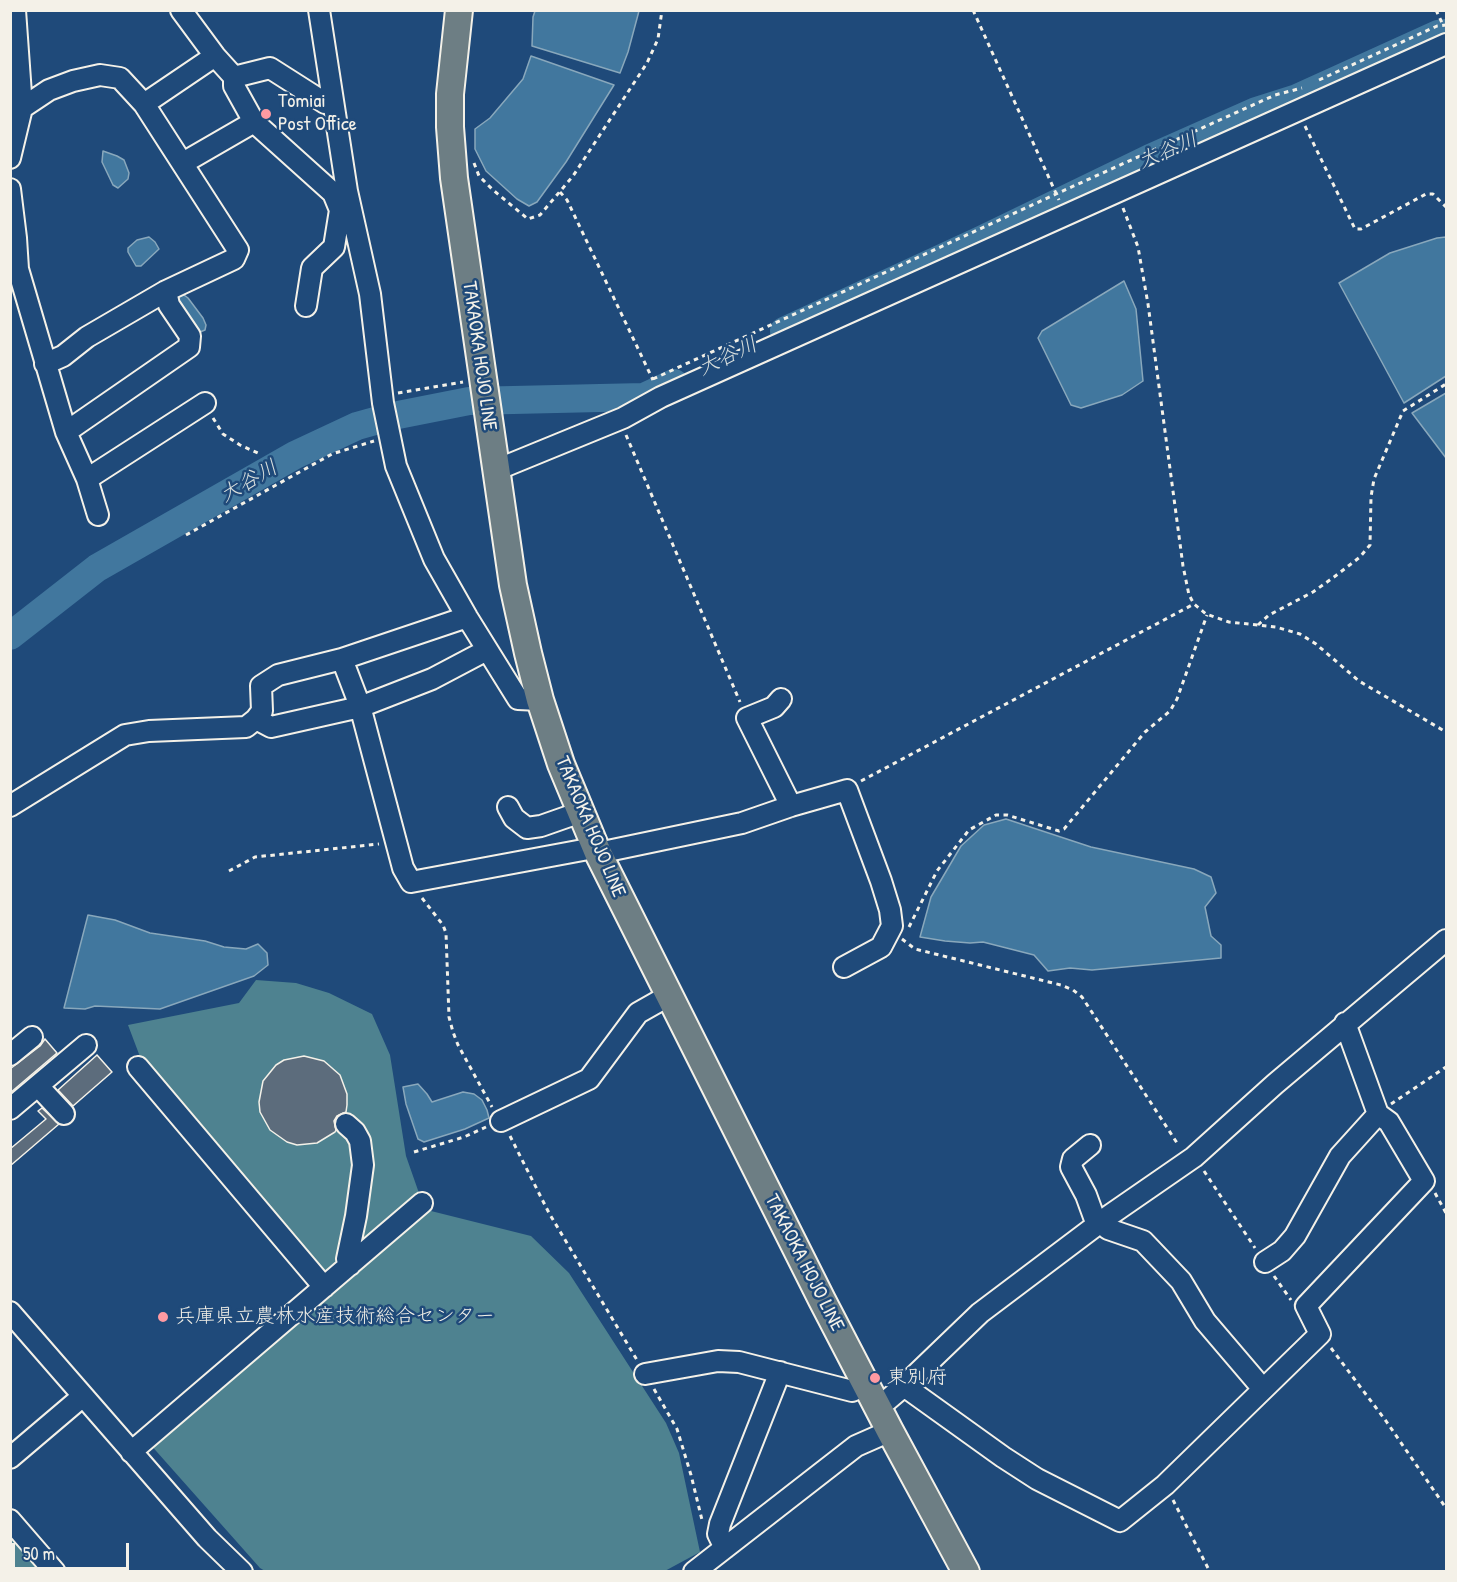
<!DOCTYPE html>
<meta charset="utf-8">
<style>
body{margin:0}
#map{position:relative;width:1457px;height:1582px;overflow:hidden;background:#1f4a7a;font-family:"Patrick Hand",sans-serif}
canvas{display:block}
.frame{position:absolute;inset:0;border:12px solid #f4f1e8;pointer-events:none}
.scale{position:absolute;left:12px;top:1543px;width:117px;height:27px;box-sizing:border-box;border:3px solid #f4f1e8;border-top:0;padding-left:8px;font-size:18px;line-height:21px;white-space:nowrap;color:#f4f1e8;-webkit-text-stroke:4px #1f4a7a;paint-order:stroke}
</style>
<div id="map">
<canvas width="1457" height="1582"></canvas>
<div class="frame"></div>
<div class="scale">50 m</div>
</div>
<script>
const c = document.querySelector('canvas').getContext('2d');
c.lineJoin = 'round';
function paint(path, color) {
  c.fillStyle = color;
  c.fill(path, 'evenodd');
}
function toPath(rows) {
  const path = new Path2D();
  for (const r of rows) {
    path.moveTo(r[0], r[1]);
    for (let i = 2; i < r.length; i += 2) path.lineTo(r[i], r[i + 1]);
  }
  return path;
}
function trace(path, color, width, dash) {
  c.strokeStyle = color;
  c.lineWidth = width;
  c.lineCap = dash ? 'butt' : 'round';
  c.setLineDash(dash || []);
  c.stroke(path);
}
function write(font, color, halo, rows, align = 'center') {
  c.font = font + ' "Patrick Hand","Klee One",sans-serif';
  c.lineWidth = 5;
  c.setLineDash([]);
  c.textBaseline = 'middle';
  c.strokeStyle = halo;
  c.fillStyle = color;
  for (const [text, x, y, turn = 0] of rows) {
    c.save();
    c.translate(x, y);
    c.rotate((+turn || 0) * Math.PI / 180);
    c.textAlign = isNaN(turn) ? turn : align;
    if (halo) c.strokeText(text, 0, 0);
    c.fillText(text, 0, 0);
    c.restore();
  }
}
const green = toPath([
 [256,980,296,983,329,993,372,1014,390,1055,406,1156,420,1196,325,1277,142,1062,128,1025,239,1003],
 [427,1206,431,1211,531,1236,569,1273,666,1423,679,1453,700,1552,663,1572,265,1571,260,1568,149,1443],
 [11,1527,50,1571,11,1571]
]);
const water = toPath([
 [535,11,639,11,628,52,620,73,532,46,533,17,535,11],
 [531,56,614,85,566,162,537,202,529,206,517,199,486,171,475,149,475,129,490,118,523,79,531,56],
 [103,151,117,156,124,160,129,173,128,179,118,188,113,185,102,162,103,151],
 [149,237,155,242,159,249,141,266,136,266,128,252,128,248,137,240,149,237],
 [1446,237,1446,376,1404,403,1339,283,1390,253,1437,238,1446,237],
 [1124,281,1136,309,1143,381,1122,395,1081,408,1071,405,1038,338,1042,331,1124,281],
 [180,292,188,298,203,318,206,325,205,330,200,332,194,329,173,297,180,292],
 [1446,393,1446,392,1446,458,1412,413,1446,393],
 [1006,819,1091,847,1194,869,1211,877,1216,893,1205,907,1211,936,1221,945,1221,958,1092,970,1070,968,1048,971,1034,955,983,942,970,943,945,941,920,937,931,897,961,846,984,825,1006,819],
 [88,915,115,920,150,933,205,941,224,947,246,949,258,944,267,953,268,965,254,976,160,1009,95,1006,85,1009,64,1008,88,915],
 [418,1084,427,1094,432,1102,463,1092,474,1094,482,1100,487,1110,489,1118,465,1129,424,1142,418,1139,406,1104,403,1087,418,1084]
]);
const river = toPath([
 [784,331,981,240,1150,158,1256,111,1297,98,1438,34,1446,33],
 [10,636,97,568,295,455,357,426,393,416,469,401,644,397,674,383]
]);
const building = toPath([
 [45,1039,57,1053,10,1093,10,1069,40,1046,45,1039],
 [97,1055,112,1072,73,1106,58,1090,97,1055],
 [304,1056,324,1061,340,1075,347,1094,347,1105,346,1112,337,1116,334,1121,336,1130,335,1132,317,1143,297,1145,287,1142,270,1130,260,1112,259,1102,263,1081,276,1065,284,1060,304,1056],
 [42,1108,59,1124,10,1166,10,1149,46,1119,38,1111,42,1108]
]);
const path = toPath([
 [973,10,1059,200],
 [1436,10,1443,25],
 [1319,80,1437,26,1446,25],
 [1305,126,1355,229,1361,229,1426,194,1433,194,1446,207],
 [474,163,479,176,493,190,528,219,540,215,573,176,647,63,658,39,662,10],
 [560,192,567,200,653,380],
 [1123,208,1138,247,1148,304,1183,566,1189,595,1194,604,1206,614,1229,622,1276,627,1300,634,1316,644,1359,681,1446,732],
 [653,379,1056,194,1275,95,1302,88],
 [398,393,463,382],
 [213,418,223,434,240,445,260,454],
 [626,435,740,702],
 [186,535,332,454,374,441],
 [1258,625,1269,615,1313,592,1334,577,1360,557,1370,545,1371,497,1374,479,1403,411,1446,384],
 [861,781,1194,604],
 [229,871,255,857,379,844],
 [422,898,443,925,446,933,449,1017,453,1032,458,1045,492,1107],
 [909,927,937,871,969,830,996,815,1007,815,1059,831,1064,829,1145,732,1170,711,1177,699,1207,615],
 [902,939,915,949,1061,985,1073,990,1082,997,1179,1146],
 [1391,1104,1446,1067],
 [510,1136,549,1213,637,1360],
 [414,1152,464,1137,486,1127],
 [1204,1171,1255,1248],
 [1435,1193,1446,1213],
 [1274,1276,1291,1300],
 [1331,1348,1386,1421,1446,1508],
 [654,1389,677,1429,691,1475,702,1520],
 [1173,1500,1210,1572]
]);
const minor = toPath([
 [181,10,215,56,234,77,270,68,325,103,332,101],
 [319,10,347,191,370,294,383,403,396,466,434,559,467,617,518,699,540,700],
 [234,77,234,86,254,122,333,193,347,191],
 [144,104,215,56],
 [22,108,49,90,73,81,100,75,120,78,144,104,238,250,234,259,166,291,87,337,63,356,45,364],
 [10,158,22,108,15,10],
 [183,163,254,122],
 [10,189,16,238,18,269,66,432,87,479,98,515],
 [306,306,312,268,334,247,340,210,333,193],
 [66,432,189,347,190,336,169,305,166,291],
 [496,470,623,418,661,397,1446,44],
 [87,479,205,403],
 [342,659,360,706,403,868,411,882,583,850,594,844],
 [781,699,774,707,747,718,791,806],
 [256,719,271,727,360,707,432,679,487,650],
 [10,806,125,735,149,731,246,727,256,719,262,711,261,686,278,675,342,659,467,617],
 [508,807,514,818,527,828,541,826,581,812],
 [598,853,742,823,791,806,847,790,881,881,890,910,892,926,881,947,844,967],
 [10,1055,32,1037],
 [138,1067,324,1287],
 [38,1086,64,1114],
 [10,1109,86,1045],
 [501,1121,589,1079,638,1013,668,996],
 [346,1124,355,1132,360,1141,363,1165,356,1216,347,1259,350,1265],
 [1090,1145,1073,1159,1071,1167,1086,1195,1094,1217,1108,1229,1143,1241,1181,1281,1205,1321,1263,1389],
 [1265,1262,1282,1251,1295,1236,1340,1156,1378,1114],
 [10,1312,207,1538,242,1572],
 [645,1374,718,1361,739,1362,852,1391,866,1385],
 [904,1386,1003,1457,1037,1479,1120,1521,1165,1485,1320,1334,1306,1306,1424,1181,1389,1122,1378,1114,1345,1023],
 [878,1408,904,1386,980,1313,1110,1215,1194,1157,1275,1084,1446,940],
 [131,1452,422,1203],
 [10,1458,83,1396],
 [10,1520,55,1572],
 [725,1548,718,1534,720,1524,780,1372],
 [694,1572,856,1446,890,1431]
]);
const major = toPath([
 [459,10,450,94,450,127,454,178,513,585,528,653,540,700,561,764,598,853,822,1300,890,1431,966,1572]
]);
const markers = [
 [266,114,6,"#ff9aa2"],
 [163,1317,6,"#ff9aa2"],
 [875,1378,6,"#ff9aa2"]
];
const poiNames = [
 ["Tomiai",278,102],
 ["Post Office",278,125],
 ["兵庫県立農林水産技術総合センター",175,1317],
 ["東別府",887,1378]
];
const streetNames = [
 ["TAKAOKA HOJO LINE",479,356,82],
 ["TAKAOKA HOJO LINE",590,827,67],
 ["TAKAOKA HOJO LINE",804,1263,63]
];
const waterNames = [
 ["大谷川",1168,151,-23],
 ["大谷川",728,357,-25],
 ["大谷川",249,482,-30]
];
paint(green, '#4e8290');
paint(water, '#41779e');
trace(water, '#89a8bc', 1.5);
trace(river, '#41779e', 28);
paint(building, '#5c6c7c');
trace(building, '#f4f1e8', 1.5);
trace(minor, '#f4f1e8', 24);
trace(major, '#f4f1e8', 30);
trace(path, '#f4f1e8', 3, [4.5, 4.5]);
trace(minor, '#1f4a7a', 20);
trace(major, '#6d7e84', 26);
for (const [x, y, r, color] of markers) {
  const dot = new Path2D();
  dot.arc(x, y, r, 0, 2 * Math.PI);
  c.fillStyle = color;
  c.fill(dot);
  trace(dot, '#1f4a7a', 2);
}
write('20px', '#f4f1e8', '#1f4a7a', poiNames, 'left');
write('20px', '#f4f1e8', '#1f4a7a', streetNames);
write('italic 21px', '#d9dfdd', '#1f4a7a', waterNames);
</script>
